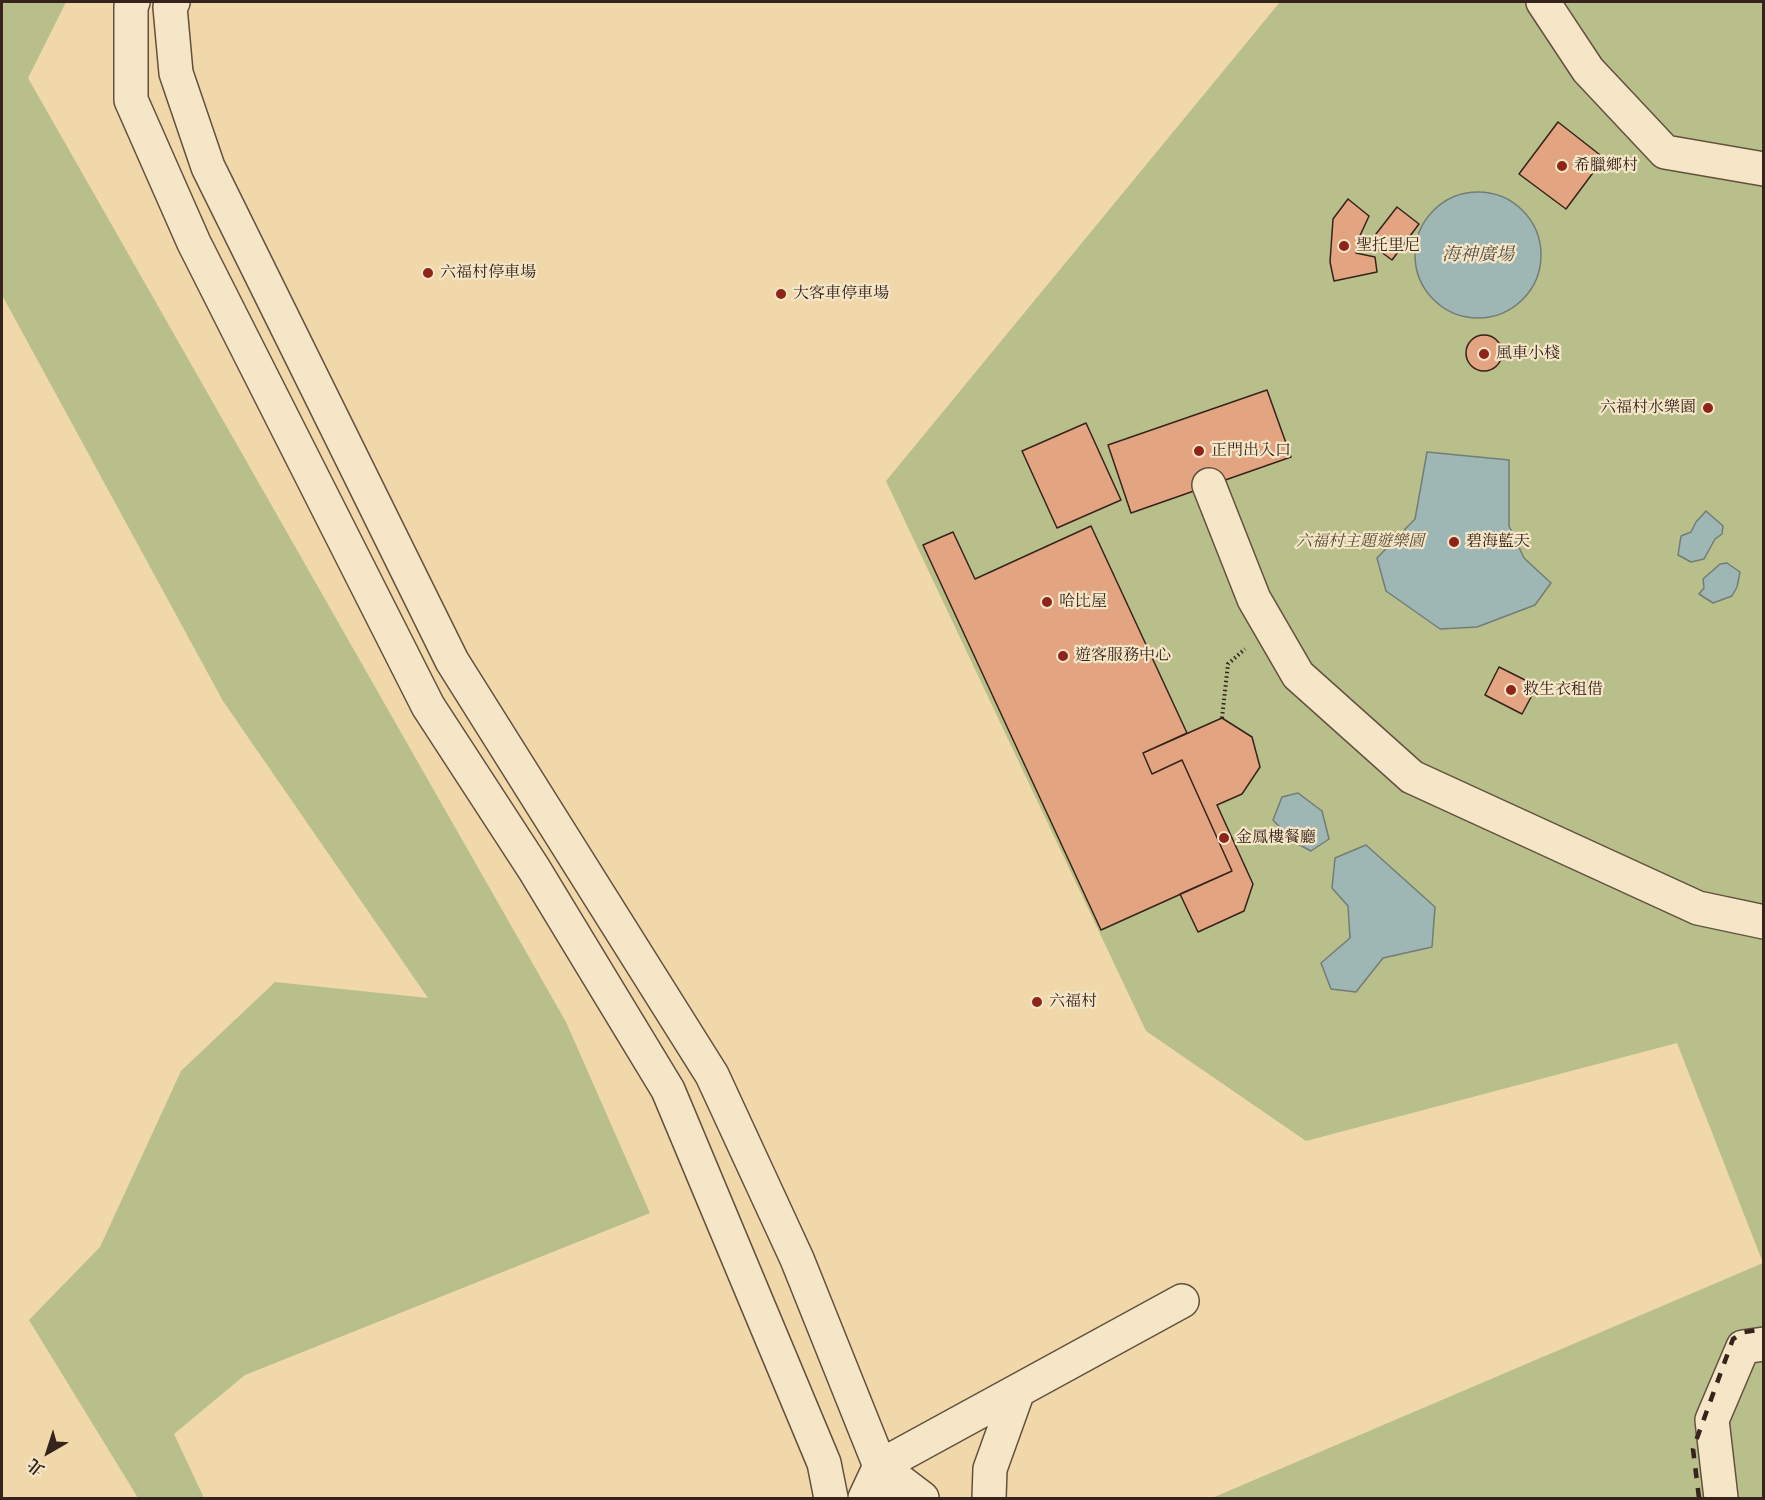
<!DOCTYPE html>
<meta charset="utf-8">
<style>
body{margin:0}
#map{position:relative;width:1765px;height:1500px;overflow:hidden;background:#f0d8ab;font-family:"Old Standard TT","Noto Serif TC",serif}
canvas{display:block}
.frame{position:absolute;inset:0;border:3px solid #36231b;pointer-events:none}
.north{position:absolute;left:18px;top:1422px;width:60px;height:60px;-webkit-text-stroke:4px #f5e6c8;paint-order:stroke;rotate:219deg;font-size:16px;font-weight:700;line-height:24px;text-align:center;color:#36231b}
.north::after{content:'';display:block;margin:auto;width:21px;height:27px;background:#36231b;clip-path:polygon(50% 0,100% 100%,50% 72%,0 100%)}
</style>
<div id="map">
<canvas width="1765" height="1500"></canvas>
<div class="frame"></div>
<div class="north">北</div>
</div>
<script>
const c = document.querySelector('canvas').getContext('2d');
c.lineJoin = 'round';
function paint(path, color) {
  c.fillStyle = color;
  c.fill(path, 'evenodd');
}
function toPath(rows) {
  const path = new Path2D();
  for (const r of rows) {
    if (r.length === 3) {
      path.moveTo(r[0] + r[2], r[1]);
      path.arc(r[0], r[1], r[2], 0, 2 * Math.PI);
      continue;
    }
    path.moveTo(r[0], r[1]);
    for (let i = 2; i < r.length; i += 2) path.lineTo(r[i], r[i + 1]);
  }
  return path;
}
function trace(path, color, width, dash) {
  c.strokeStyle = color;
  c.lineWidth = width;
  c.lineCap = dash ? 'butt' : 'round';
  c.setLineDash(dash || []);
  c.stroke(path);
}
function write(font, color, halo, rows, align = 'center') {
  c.font = font + ' "Old Standard TT","Noto Serif TC",serif';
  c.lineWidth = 4.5;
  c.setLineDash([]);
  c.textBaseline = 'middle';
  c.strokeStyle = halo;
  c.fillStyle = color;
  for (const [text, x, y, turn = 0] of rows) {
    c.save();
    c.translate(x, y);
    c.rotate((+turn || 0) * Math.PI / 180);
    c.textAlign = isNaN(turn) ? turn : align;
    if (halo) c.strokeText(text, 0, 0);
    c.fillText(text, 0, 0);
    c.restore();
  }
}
const green = toPath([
 [2,2,66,2,28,78,566,1022,650,1213,245,1375,174,1434,204,1498,138,1498,29,1320,100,1247,181,1071,275,982,428,998,223,701,2,295],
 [1280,2,1763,2,1763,1498,1212,1498,1763,1263,1677,1043,1306,1141,1146,1031,886,481]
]);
const water = toPath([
 [1478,255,63],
 [1427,452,1509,460,1509,526,1524,558,1551,583,1535,605,1477,627,1440,629,1386,591,1377,558,1415,519,1427,452],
 [1706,511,1723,526,1722,534,1715,539,1704,559,1691,562,1678,555,1681,536,1691,532,1696,522,1706,511],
 [1727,563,1740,572,1737,587,1732,596,1713,603,1699,594,1704,588,1703,579,1720,564,1727,563],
 [1298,793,1322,811,1329,839,1311,851,1294,842,1273,820,1282,797,1298,793],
 [1366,845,1435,907,1432,947,1383,958,1356,992,1331,989,1321,963,1350,938,1348,906,1332,888,1335,858,1366,845]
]);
const building = toPath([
 [1558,122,1604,158,1566,209,1519,174,1558,122],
 [1348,199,1369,216,1358,240,1356,253,1375,257,1377,272,1334,281,1330,262,1333,219,1348,199],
 [1397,207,1419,224,1392,260,1369,243,1397,207],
 [1484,353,18],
 [1267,390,1291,457,1131,513,1108,445,1267,390],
 [1086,423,1121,500,1057,528,1022,451,1086,423],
 [1091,526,1187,733,1143,753,1152,774,1182,760,1232,871,1101,930,923,545,953,532,975,579,1091,526],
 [1499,667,1537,686,1522,714,1485,695,1499,667],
 [1222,718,1252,737,1260,767,1242,794,1217,805,1253,884,1244,911,1198,932,1180,894,1232,871,1182,760,1152,774,1143,753,1222,718]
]);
const path = toPath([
 [1222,718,1228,664,1245,649]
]);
const minor = toPath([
 [133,2,131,6,131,100,194,243,428,706,534,869,668,1090,824,1463,831,1498],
 [173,2,170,7,176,73,208,167,452,661,712,1075,797,1259,880,1466,891,1498],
 [1543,2,1588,70,1665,152,1764,169],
 [1209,485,1254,599,1298,675,1412,777,1698,908,1764,922],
 [880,1466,922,1498],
 [865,1498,880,1466,1182,1301],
 [989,1498,990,1469,1018,1391],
 [1721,1498,1712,1420,1743,1347,1764,1344]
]);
const rail = toPath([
 [1699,1498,1693,1449,1733,1339,1744,1332,1764,1329]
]);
const markers = [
 [1562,166,6,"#8f2418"],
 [1344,246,6,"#8f2418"],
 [428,273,6,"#8f2418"],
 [781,294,6,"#8f2418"],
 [1484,354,6,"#8f2418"],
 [1708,408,6,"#8f2418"],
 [1199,451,6,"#8f2418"],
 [1454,542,6,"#8f2418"],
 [1047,602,6,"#8f2418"],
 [1063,656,6,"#8f2418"],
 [1511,690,6,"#8f2418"],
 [1224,838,6,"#8f2418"],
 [1037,1002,6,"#8f2418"]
];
const poiNames = [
 ["希臘鄉村",1574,166],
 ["聖托里尼",1356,246],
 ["六福村停車場",440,273],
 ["大客車停車場",793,294],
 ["風車小棧",1496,354],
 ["六福村水樂園",1696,408,"right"],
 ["正門出入口",1211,451],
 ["碧海藍天",1466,542],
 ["哈比屋",1059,602],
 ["遊客服務中心",1075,656],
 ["救生衣租借",1523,690],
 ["金鳳樓餐廳",1236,838],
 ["六福村",1049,1002]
];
const parkNames = [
 ["六福村主題遊樂園",1360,542]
];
const waterNames = [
 ["海神廣場",1478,255]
];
paint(green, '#b8bf8a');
paint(water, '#9eb7b4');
trace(water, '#747c77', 1.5);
paint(building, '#e3a482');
trace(building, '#36231b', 1.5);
trace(minor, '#64503f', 36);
trace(path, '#36231b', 4, [1.5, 3]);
trace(minor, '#f5e6c8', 33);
trace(rail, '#36231b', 4.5, [10, 10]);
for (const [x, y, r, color] of markers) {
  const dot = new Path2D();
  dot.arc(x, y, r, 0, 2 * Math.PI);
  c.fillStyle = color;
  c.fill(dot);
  trace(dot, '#f5e6c8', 2);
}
write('16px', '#36231b', '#f5e6c8', poiNames, 'left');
write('italic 16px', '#564a37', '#f5e6c8', parkNames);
write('italic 18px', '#554f49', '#f5e6c8', waterNames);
</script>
